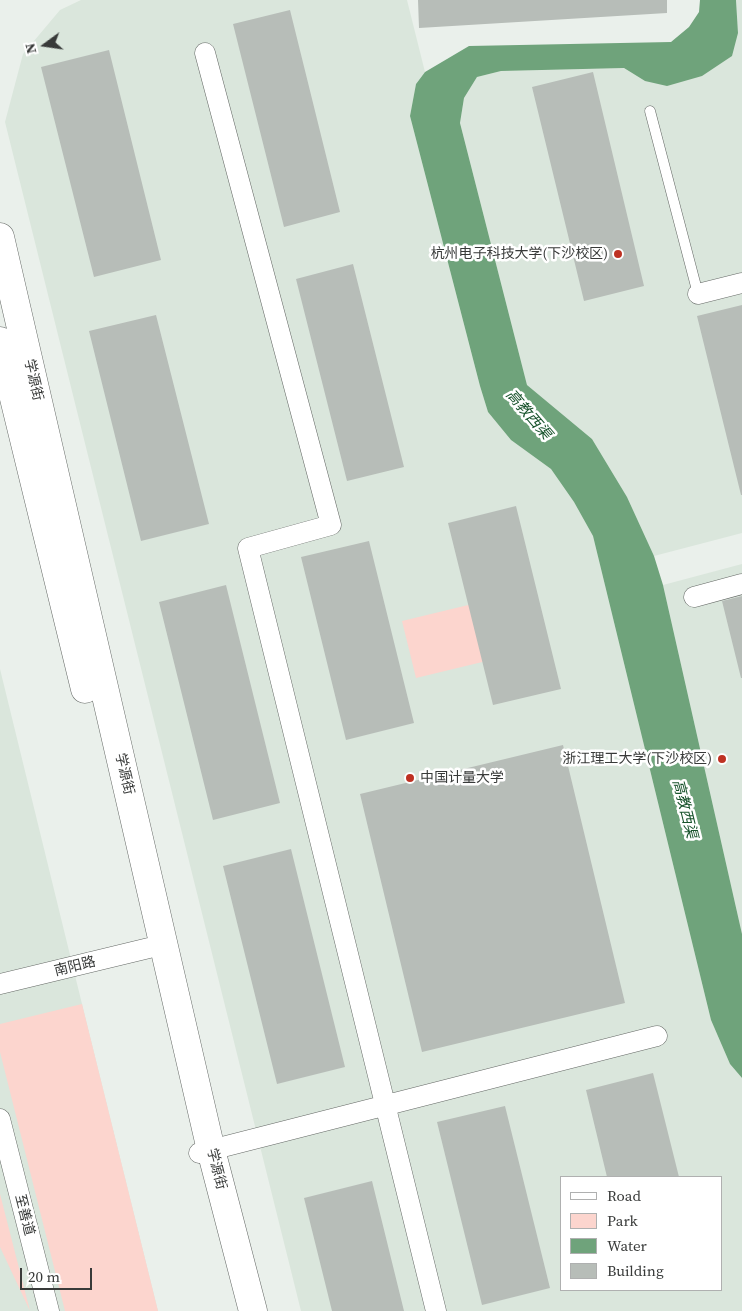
<!DOCTYPE html>
<meta charset="utf-8">
<style>
body{margin:0}
#map{position:relative;width:742px;height:1311px;overflow:hidden;background:#eaf0eb;font-family:"Source Serif 4",serif}
canvas{display:block}
.legend{position:absolute;left:560px;top:1176px;width:162px;height:115px;box-sizing:border-box;background:#fff;border:1px solid #afb0b0;margin:0;padding:6px 9px;list-style:none;font-size:15px;color:#383a39}
.legend li{display:flex;align-items:center;gap:10px;height:25px}
.legend b{width:25px;border:1px solid #afb0b0}
.north{position:absolute;left:20px;top:20px;width:50px;height:50px;-webkit-text-stroke:4px #fff;paint-order:stroke;rotate:256deg;font-size:14px;font-weight:700;line-height:20px;text-align:center;color:#383a39}
.north::after{content:'';display:block;margin:auto;width:18px;height:22px;background:#383a39;clip-path:polygon(50% 0,100% 100%,50% 72%,0 100%)}
.scale{position:absolute;left:20px;top:1268px;width:72px;height:22px;box-sizing:border-box;border:2px solid #383a39;border-top:0;padding-left:6px;font-size:15px;line-height:18px;white-space:nowrap;color:#383a39;-webkit-text-stroke:4px #fff;paint-order:stroke}
</style>
<div id="map">
<canvas width="742" height="1311"></canvas>
<ul class="legend">
<li><b style="height:6px;background:#fff"></b>Road</li>
<li><b style="height:14px;background:#fcd5ce"></b>Park</li>
<li><b style="height:14px;background:#6fa37b"></b>Water</li>
<li><b style="height:14px;background:#b7bdb8"></b>Building</li>
</ul>
<div class="north">N</div>
<div class="scale">20 m</div>
</div>
<script>
const c = document.querySelector('canvas').getContext('2d');
c.lineJoin = 'round';
function paint(path, color) {
  c.fillStyle = color;
  c.fill(path, 'evenodd');
}
function toPath(rows) {
  const path = new Path2D();
  for (const r of rows) {
    path.moveTo(r[0], r[1]);
    for (let i = 2; i < r.length; i += 2) path.lineTo(r[i], r[i + 1]);
  }
  return path;
}
function trace(path, color, width, dash) {
  c.strokeStyle = color;
  c.lineWidth = width;
  c.lineCap = dash ? 'butt' : 'round';
  c.setLineDash(dash || []);
  c.stroke(path);
}
function write(font, color, halo, rows, align = 'center') {
  c.font = font + ' "Source Serif 4","Noto Sans SC",serif';
  c.lineWidth = 5;
  c.setLineDash([]);
  c.textBaseline = 'middle';
  c.strokeStyle = halo;
  c.fillStyle = color;
  for (const [text, x, y, turn = 0] of rows) {
    c.save();
    c.translate(x, y);
    c.rotate((+turn || 0) * Math.PI / 180);
    c.textAlign = isNaN(turn) ? turn : align;
    if (halo) c.strokeText(text, 0, 0);
    c.fillText(text, 0, 0);
    c.restore();
  }
}
const built = toPath([
 [81,0,407,0,425,72,416,84,410,116,480,386,488,412,511,440,551,469,574,502,593,536,711,1020,730,1064,742,1078,742,1311,301,1311,5,122,23,54,60,10],
 [561,1177,721,1177,721,1290,561,1290],
 [736,0,742,0,742,533,654,556,627,497,592,439,527,385,460,123,464,98,477,77,501,71,624,68,645,81,738,33],
 [742,564,742,934,663,585],
 [0,669,82,1004,158,1311,0,1311]
]);
const green = toPath([
 [518,593,532,650,416,678,402,621],
 [82,1004,158,1311,65,1311,0,1052,0,1024],
 [0,1194,30,1311,0,1247]
]);
const water = toPath([
 [700,0,736,0,738,33,732,56,702,76,667,86,645,81,624,68,501,71,477,77,464,98,460,123,527,385,592,439,627,497,654,556,663,585,742,934,742,1078,730,1064,711,1020,593,536,574,502,551,469,511,440,488,412,480,386,410,116,416,84,425,72,469,46,671,42,689,27,699,12]
]);
const building = toPath([
 [418,0,667,0,667,13,419,28],
 [290,10,340,212,284,227,233,24],
 [109,50,161,260,94,277,41,67],
 [593,72,644,286,584,301,532,87],
 [353,264,404,467,347,481,296,279],
 [742,305,742,495,741,495,697,316],
 [156,315,209,524,141,541,89,331],
 [516,506,561,689,493,705,448,523],
 [369,541,414,723,346,740,301,557],
 [226,585,280,803,213,820,159,602],
 [742,596,742,678,741,678,722,601],
 [563,745,625,1003,422,1052,360,794],
 [291,849,345,1067,277,1084,223,866],
 [653,1073,679,1177,607,1177,586,1090],
 [505,1106,550,1288,482,1305,437,1122],
 [372,1181,404,1311,332,1311,304,1198]
]);
const service = toPath([
 [650,111,698,294]
]);
const minor = toPath([
 [205,53,331,525,248,548,436,1311],
 [698,294,742,283],
 [694,597,742,584],
 [0,984,149,948],
 [0,1119,49,1311],
 [199,1153,657,1036]
]);
const secondary = toPath([
 [0,237,211,1150,253,1311],
 [0,341,85,689]
]);
const markers = [
 [618,254,5,"#be3122"],
 [722,759,5,"#be3122"],
 [410,778,5,"#be3122"]
];
const poiNames = [
 ["杭州电子科技大学(下沙校区)",608,254],
 ["浙江理工大学(下沙校区)",712,759],
 ["中国计量大学",420,778,"left"]
];
const streetNames = [
 ["学源街",33,380,77],
 ["学源街",124,774,77],
 ["南阳路",75,967,-14],
 ["学源街",216,1169,76],
 ["至善道",24,1215,76]
];
const waterNames = [
 ["高教西渠",528,415,49],
 ["高教西渠",684,809,76]
];
paint(built, '#dae6dc');
paint(green, '#fcd5ce');
paint(water, '#6fa37b');
paint(building, '#b7bdb8');
trace(service, '#656966', 11);
trace(minor, '#656966', 21);
trace(secondary, '#656966', 29);
trace(service, '#fff', 10);
trace(minor, '#fff', 20);
trace(secondary, '#fff', 28);
for (const [x, y, r, color] of markers) {
  const dot = new Path2D();
  dot.arc(x, y, r, 0, 2 * Math.PI);
  c.fillStyle = color;
  c.fill(dot);
  trace(dot, '#fff', 2);
}
write('14px', '#383a39', '#fff', poiNames, 'right');
write('14px', '#383a39', '#fff', streetNames);
write('italic 15px', '#18532c', '#fff', waterNames);
</script>
